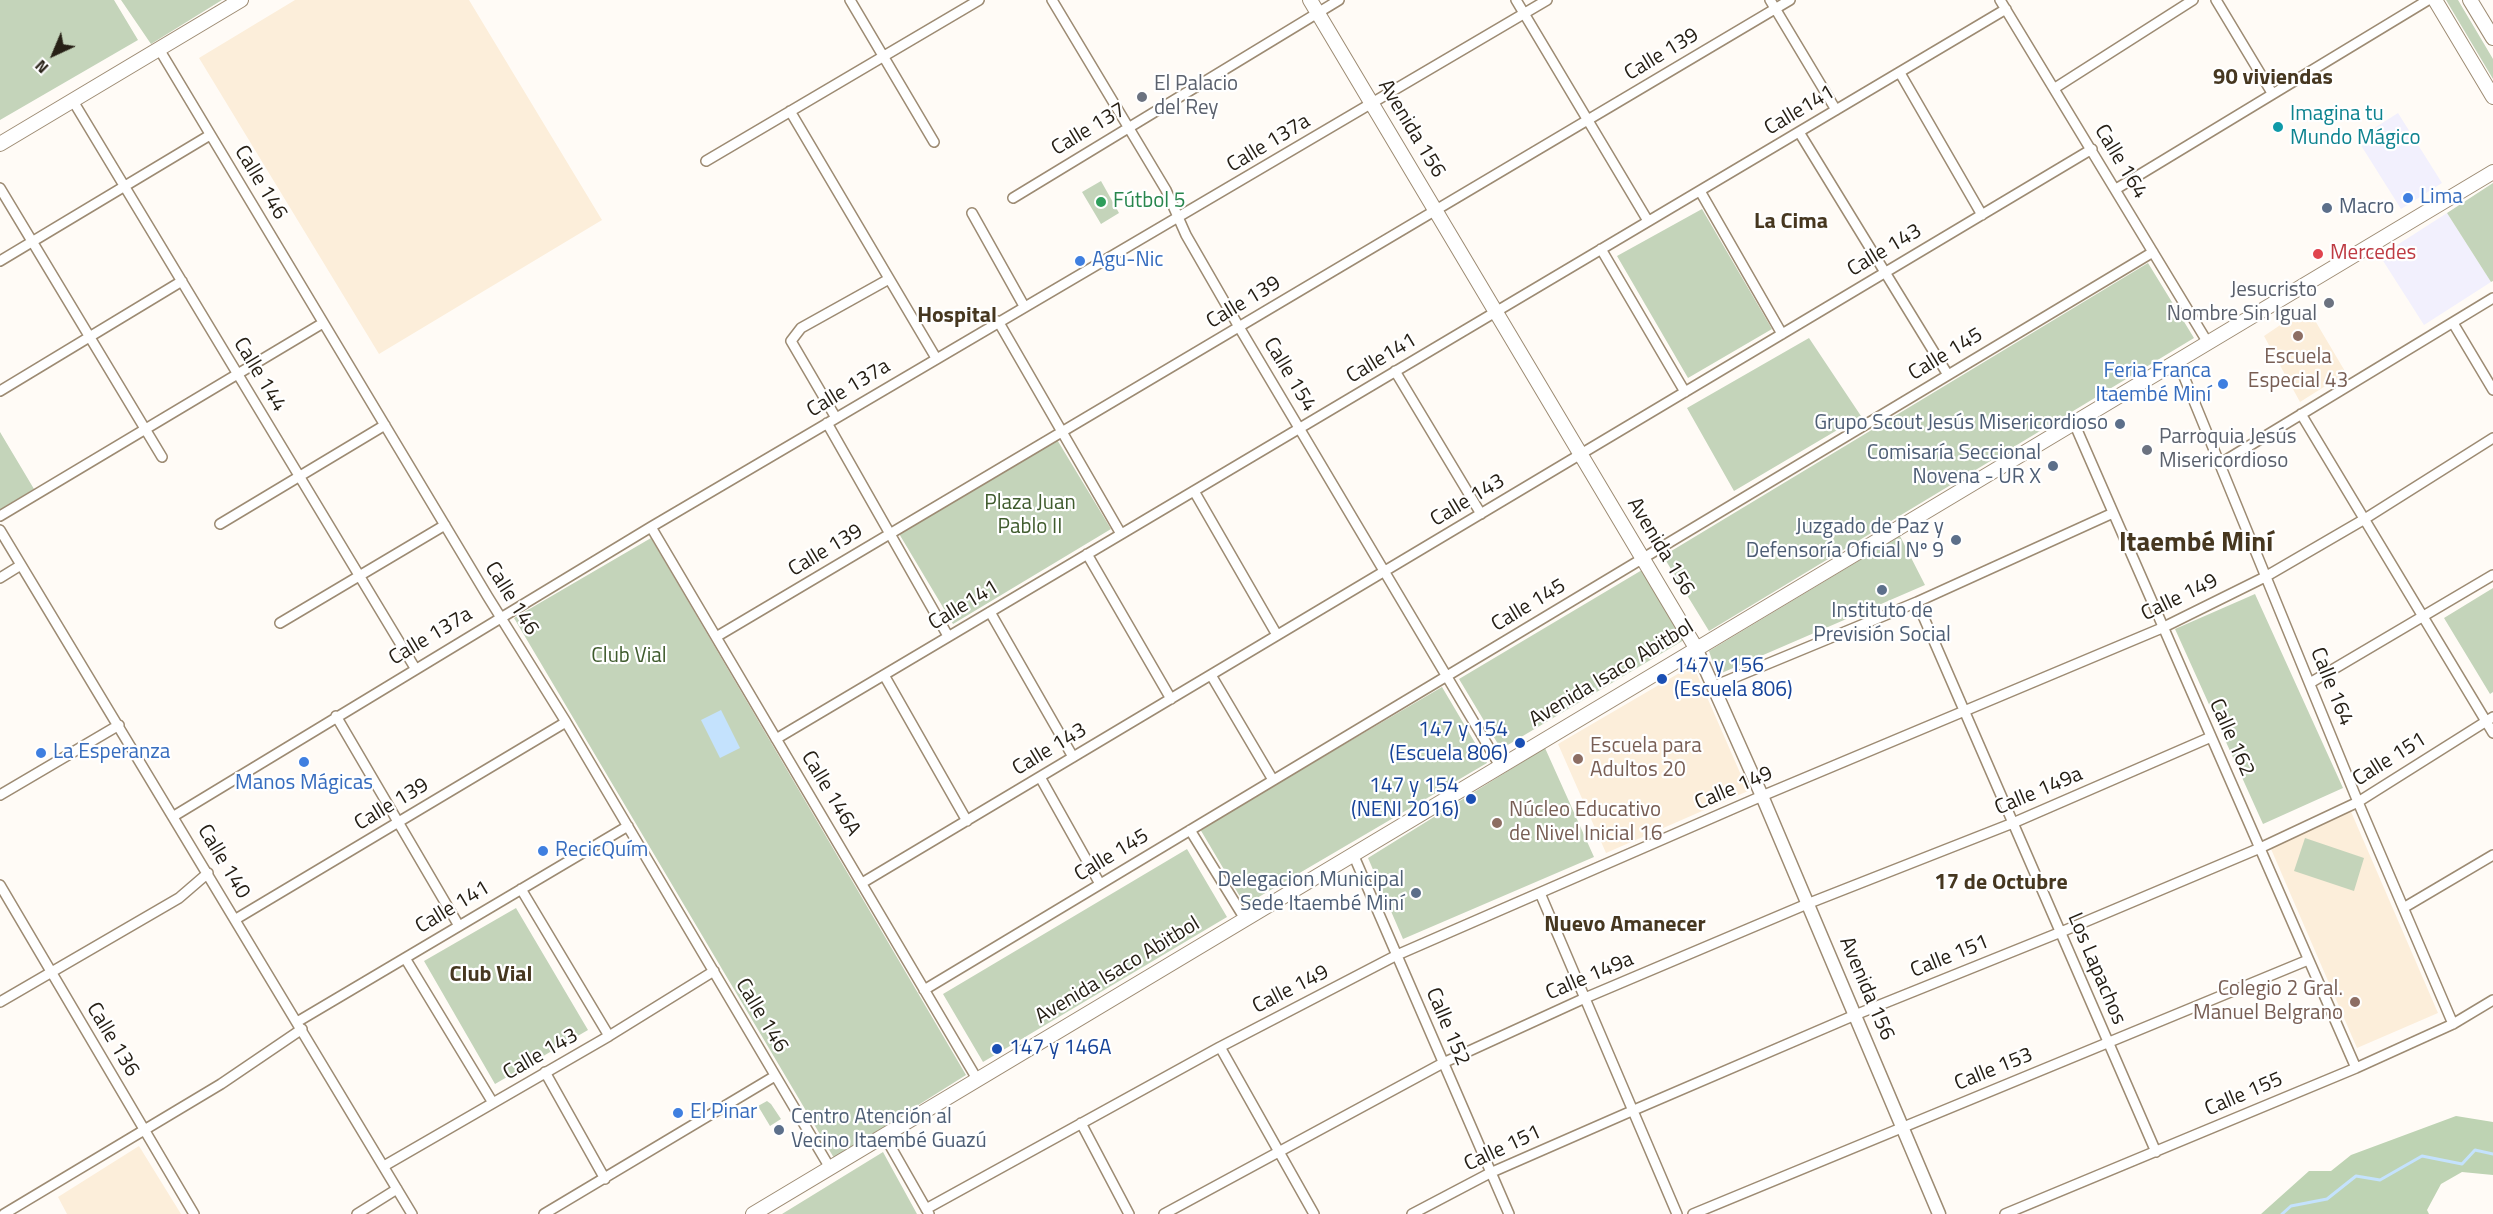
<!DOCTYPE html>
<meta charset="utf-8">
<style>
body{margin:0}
#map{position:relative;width:2493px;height:1214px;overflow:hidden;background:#fffbf6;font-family:"Titillium Web",sans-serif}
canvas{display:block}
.north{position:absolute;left:24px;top:24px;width:60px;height:60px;-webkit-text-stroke:4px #fff;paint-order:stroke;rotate:224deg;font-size:16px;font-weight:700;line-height:24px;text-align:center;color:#272016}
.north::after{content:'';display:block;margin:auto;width:21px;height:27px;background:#272016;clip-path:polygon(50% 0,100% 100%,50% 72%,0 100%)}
</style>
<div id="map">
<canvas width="2493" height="1214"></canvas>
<div class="north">N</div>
</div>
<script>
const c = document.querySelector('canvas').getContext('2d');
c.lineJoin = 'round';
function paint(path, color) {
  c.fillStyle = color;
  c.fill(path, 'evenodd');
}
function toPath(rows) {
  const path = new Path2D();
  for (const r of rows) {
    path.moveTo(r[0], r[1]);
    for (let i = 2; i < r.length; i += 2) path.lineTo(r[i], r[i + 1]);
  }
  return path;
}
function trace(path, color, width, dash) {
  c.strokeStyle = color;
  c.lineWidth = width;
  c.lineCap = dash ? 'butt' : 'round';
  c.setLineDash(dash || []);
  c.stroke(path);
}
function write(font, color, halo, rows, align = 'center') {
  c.font = font + ' "Titillium Web",sans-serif';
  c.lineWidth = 4.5;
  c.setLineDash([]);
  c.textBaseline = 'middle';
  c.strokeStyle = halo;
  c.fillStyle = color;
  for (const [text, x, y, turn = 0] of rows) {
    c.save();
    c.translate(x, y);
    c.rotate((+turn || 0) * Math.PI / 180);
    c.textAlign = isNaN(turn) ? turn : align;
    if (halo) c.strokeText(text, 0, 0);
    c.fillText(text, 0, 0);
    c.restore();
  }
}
const commercial = toPath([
 [2398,113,2442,183,2401,209,2357,139],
 [2447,213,2491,282,2424,325,2380,256]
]);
const built = toPath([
 [295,0,469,0,602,220,379,354,199,58],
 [2307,307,2346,373,2300,402,2264,336],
 [1693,665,1748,791,1606,853,1558,744],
 [2349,807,2438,1013,2357,1048,2268,842],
 [139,1146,181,1214,67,1214,58,1197]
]);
const green = toPath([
 [0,0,114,0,138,40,0,120],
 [121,0,222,0,151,44],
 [2446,0,2458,0,2493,59,2493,79],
 [1101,181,1119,213,1101,224,1082,192],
 [2493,183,2493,281,2491,282,2447,213],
 [1702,209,1772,329,1688,378,1617,256],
 [2148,263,2194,338,1709,631,1663,556],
 [1809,338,1861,416,1734,491,1687,408],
 [0,432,34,489,0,510],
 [1056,438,1111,529,953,624,898,532],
 [1900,536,1925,585,1717,675,1709,651],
 [651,538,966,1075,834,1158,514,618],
 [1642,570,1684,640,1501,749,1459,679],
 [2493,588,2493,692,2490,694,2444,618],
 [2255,594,2343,788,2263,824,2175,629],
 [1442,687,1487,763,1245,905,1200,829],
 [1545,748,1594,857,1403,939,1368,858],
 [2305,838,2364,858,2354,891,2294,871],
 [1187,849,1227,917,983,1062,943,994],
 [516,908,588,1030,495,1084,424,961],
 [767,1101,771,1104,781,1119,770,1126,758,1106],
 [883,1152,917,1214,782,1214]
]);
const forest = toPath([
 [2456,1116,2493,1122,2493,1175,2462,1172,2441,1184,2427,1210,2429,1214,2261,1214,2309,1171,2331,1171,2351,1155]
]);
const water = toPath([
 [721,710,740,748,720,758,701,720]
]);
const stream = toPath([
 [2282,1214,2291,1206,2327,1199,2356,1176,2380,1180,2422,1156,2462,1164,2475,1150,2493,1154]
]);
const minor = toPath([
 [850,0,934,142],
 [1052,0,1166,190,1186,235,1239,327,1500,766],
 [1516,0,1648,221],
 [1770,0,1836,110],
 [2000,0,2208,343],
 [2216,0,2272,93],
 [159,49,488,597,566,722,830,1168],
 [1900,73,1982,215],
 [2055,88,2193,0],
 [73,101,415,668],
 [790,111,936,358],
 [1799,132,1948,375],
 [706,161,979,0],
 [0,188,162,457],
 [2116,189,2428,0],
 [1700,191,1782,334],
 [1013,198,1339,0],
 [972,213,1024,306],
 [1601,249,1685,392],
 [0,261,210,135],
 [998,321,1121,534],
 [2453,323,2493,390],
 [2178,362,2358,802,2453,1024],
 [1395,371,1481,514],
 [0,391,182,281],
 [2301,414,2493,733],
 [836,418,791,341,801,328,889,279],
 [827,423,948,636],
 [2074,423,2356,1068],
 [2221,463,2493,298],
 [1194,491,1277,635],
 [0,516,323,323],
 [220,524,385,425],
 [651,527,977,1079],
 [0,530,412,1214],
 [1087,554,1171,699],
 [0,578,21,565],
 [1917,602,2156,1152],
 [990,612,1073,757],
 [280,623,445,525],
 [716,637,1790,0],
 [884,675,967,821],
 [1211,675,1273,780],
 [2310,683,2493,575],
 [1714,686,1917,602,2113,513],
 [336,716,459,926],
 [776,739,2006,9],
 [1040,777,1100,884],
 [0,795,119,725],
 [174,816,651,527,1547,0],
 [1190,830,1245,919],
 [1353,854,1509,1214],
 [862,883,2092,149],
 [0,885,194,1214],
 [521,889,609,1036],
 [1540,893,1677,1214],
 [2405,907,2493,855],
 [236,919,566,722],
 [405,958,493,1103],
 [924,990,2153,252],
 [0,1002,179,898,208,873],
 [297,1022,628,826],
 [1220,1047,1314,1214],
 [545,1072,605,1179],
 [1081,1123,1129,1214],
 [884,1135,929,1214],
 [384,1166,609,1036,714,971],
 [926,1209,1220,1047,1397,955,1762,796,2162,628,2265,577,2363,520,2493,438],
 [4,1214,221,1084,302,1029],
 [357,1214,397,1189],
 [544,1214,775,1076],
 [1164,1214,1443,1063,1585,998,1807,904,2013,823,2211,737],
 [1412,1214,1490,1173,1634,1110,1855,1015,2061,932,2260,848,2358,802,2493,717],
 [1693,1214,2308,960],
 [2005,1214,2356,1068,2453,1024,2493,1000]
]);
const tertiary = toPath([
 [1696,648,1762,796,1939,1214]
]);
const secondary = toPath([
 [1310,0,1696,648],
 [2435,0,2493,97],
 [2470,0,2493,38],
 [0,144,241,0],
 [753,1214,2493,172]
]);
const markers = [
 [1142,97,6,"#6b7280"],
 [2278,127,6,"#0f9aa8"],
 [2408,198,6,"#3f7fe0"],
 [1101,202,6,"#2e9e5b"],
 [2327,208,6,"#5c6f8a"],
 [2318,254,6,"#e0444e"],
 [1080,261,6,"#3f7fe0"],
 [2329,303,6,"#6b7280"],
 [2298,336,6,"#8d6e63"],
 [2223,384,6,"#3f7fe0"],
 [2120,424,6,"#5c6f8a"],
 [2147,450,6,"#6b7280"],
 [2053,466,6,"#5c6f8a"],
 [1956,540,6,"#5c6f8a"],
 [1882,590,6,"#5c6f8a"],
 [1662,679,6,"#1a4fb4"],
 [1520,743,6,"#1a4fb4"],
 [41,753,6,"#3f7fe0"],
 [1578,759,6,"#8d6e63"],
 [304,762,6,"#3f7fe0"],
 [1471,799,6,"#1a4fb4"],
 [1497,823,6,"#8d6e63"],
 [543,851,6,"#3f7fe0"],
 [1416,893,6,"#5c6f8a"],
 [2355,1002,6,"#8d6e63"],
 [997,1049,6,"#1a4fb4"],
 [678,1113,6,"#3f7fe0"],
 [779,1130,6,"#5c6f8a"]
];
const streetNames = [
 ["Calle 139",1662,55,-31],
 ["Calle141",1800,111,-31],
 ["Avenida 156",1411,129,59],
 ["Calle 137",1089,130,-31],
 ["Calle 137a",1269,144,-31],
 ["Calle 164",2120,162,59],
 ["Calle 146",260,183,59],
 ["Calle 143",1885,251,-31],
 ["Calle 139",1244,303,-31],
 ["Calle 145",1946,355,-31],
 ["Calle141",1382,359,-31],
 ["Calle 144",259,375,59],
 ["Calle 154",1289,375,59],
 ["Calle 137a",849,389,-31],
 ["Calle 143",1468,501,-31],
 ["Avenida 156",1660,547,59],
 ["Calle 139",826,551,-31],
 ["Calle 149",2180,598,-26],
 ["Calle 146",511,599,58],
 ["Calle141",964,606,-31],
 ["Calle 145",1529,606,-31],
 ["Calle 137a",431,637,-31],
 ["Avenida Isaco Abitbol",1612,674,-31],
 ["Calle 164",2331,687,68],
 ["Calle 162",2231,738,66],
 ["Calle 143",1050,750,-31],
 ["Calle 151",2390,760,-32],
 ["Calle 149",1734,789,-23],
 ["Calle 149a",2039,792,-23],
 ["Calle 146A",830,794,59],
 ["Calle 139",392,805,-31],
 ["Calle 145",1112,856,-31],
 ["Calle 140",223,862,59],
 ["Calle 141",453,908,-31],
 ["Calle 151",1950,957,-22],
 ["Los Lapachos",2096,969,67],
 ["Avenida Isaco Abitbol",1118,971,-31],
 ["Calle 149a",1590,977,-23],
 ["Avenida 156",1866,989,67],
 ["Calle 149",1291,990,-27],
 ["Calle 146",761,1016,59],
 ["Calle 152",1447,1027,67],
 ["Calle 136",112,1040,59],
 ["Calle 143",541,1055,-30],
 ["Calle 153",1994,1070,-22],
 ["Calle 155",2244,1095,-23],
 ["Calle 151",1503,1149,-25]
];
const worshipNames = [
 ["El Palacio",1154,85],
 ["del Rey",1154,109],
 ["Jesucristo",2317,291,"right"],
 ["Nombre Sin Igual",2317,315,"right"],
 ["Parroquia Jesús",2159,438],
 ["Misericordioso",2159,462]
];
const cultureNames = [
 ["Imagina tu",2290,115],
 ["Mundo Mágico",2290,139]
];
const shopNames = [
 ["Lima",2420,198],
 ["Agu-Nic",1092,261],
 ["Feria Franca",2211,372,"right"],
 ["Itaembé Miní",2211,396,"right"],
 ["La Esperanza",53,753],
 ["Manos Mágicas",304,784,"center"],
 ["RecicQuím",555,851],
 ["El Pinar",690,1113]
];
const leisureNames = [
 ["Fútbol 5",1113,202]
];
const serviceNames = [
 ["Macro",2339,208,"left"],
 ["Grupo Scout Jesús Misericordioso",2108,424],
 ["Comisaría Seccional",2041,454],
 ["Novena - UR X",2041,478],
 ["Juzgado de Paz y",1944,528],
 ["Defensoría Oficial Nº 9",1944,552],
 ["Instituto de",1882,612,"center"],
 ["Previsión Social",1882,636,"center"],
 ["Delegacion Municipal",1404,881],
 ["Sede Itaembé Miní",1404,905],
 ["Centro Atención al",791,1118,"left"],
 ["Vecino Itaembé Guazú",791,1142,"left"]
];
const healthNames = [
 ["Mercedes",2330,254]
];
const educationNames = [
 ["Escuela",2298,358,"center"],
 ["Especial 43",2298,382,"center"],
 ["Escuela para",1590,747],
 ["Adultos 20",1590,771],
 ["Núcleo Educativo",1509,811],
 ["de Nivel Inicial 16",1509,835],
 ["Colegio 2 Gral.",2343,990,"right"],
 ["Manuel Belgrano",2343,1014,"right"]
];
const parkNames = [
 ["Plaza Juan",1030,504],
 ["Pablo II",1030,528],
 ["Club Vial",629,657]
];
const transitNames = [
 ["147 y 156",1674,667],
 ["(Escuela 806)",1674,691],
 ["147 y 154",1508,731,"right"],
 ["(Escuela 806)",1508,755,"right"],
 ["147 y 154",1459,787,"right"],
 ["(NENI 2016)",1459,811,"right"],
 ["147 y 146A",1009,1049]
];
const neighbourhoodNames = [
 ["90 viviendas",2273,79],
 ["La Cima",1791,223],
 ["Hospital",957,317],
 ["17 de Octubre",2001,884],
 ["Nuevo Amanecer",1625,926],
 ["Club Vial",491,976]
];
const districtNames = [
 ["Itaembé Miní",2196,544]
];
paint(commercial, '#f2f0fd');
paint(built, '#fceeda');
paint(green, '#c4d4ba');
paint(forest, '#bed3b3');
paint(water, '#c4e2fd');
trace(stream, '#c4e2fd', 3);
trace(minor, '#9d8b73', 12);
trace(tertiary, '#9d8b73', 15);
trace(secondary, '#9d8b73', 16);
trace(minor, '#fff', 9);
trace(tertiary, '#fff', 12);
trace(secondary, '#fff', 14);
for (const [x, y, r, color] of markers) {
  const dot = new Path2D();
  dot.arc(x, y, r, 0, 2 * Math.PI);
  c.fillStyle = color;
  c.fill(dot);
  trace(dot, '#fff', 2);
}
write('21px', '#272016', '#fff', streetNames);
write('21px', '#5b616d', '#fff', worshipNames, 'left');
write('21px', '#0d838f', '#fff', cultureNames, 'left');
write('21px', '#366cbe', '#fff', shopNames, 'left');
write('21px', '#27864d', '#fff', leisureNames, 'left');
write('21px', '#4e5e75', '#fff', serviceNames, 'right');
write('21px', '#be3a42', '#fff', healthNames, 'left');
write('21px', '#785e54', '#fff', educationNames, 'left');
write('21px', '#3f5b2d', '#fff', parkNames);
write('21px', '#164399', '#fff', transitNames, 'left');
write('bold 22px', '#463720', '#fff', neighbourhoodNames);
write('bold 27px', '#463720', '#fff', districtNames);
</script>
